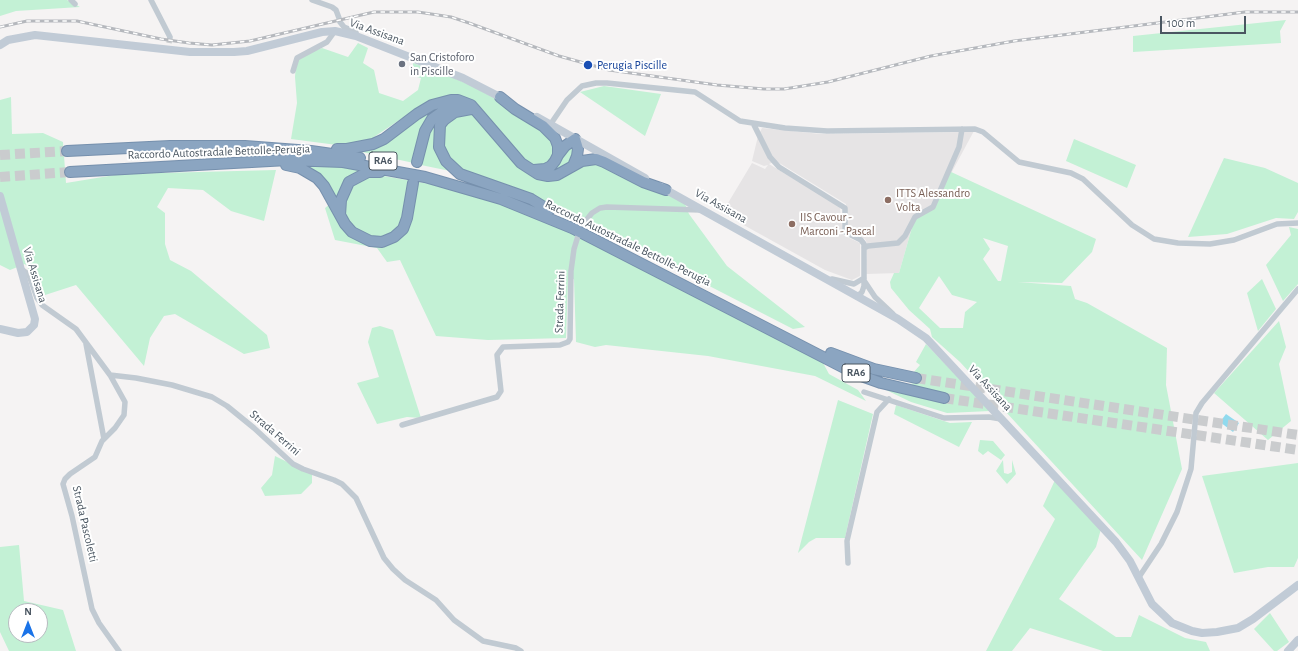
<!DOCTYPE html>
<style>
body{margin:0}
#map{position:relative;width:1298px;height:651px;overflow:hidden;background:#f5f3f3;font-family:"Alegreya Sans",sans-serif}
canvas{display:block}
.north{position:absolute;left:8px;top:603px;width:40px;height:40px;box-sizing:border-box;background:#fff;border:1px solid #b7bbc0;border-radius:50%;rotate:0deg;font-size:11px;font-weight:700;line-height:16px;text-align:center;color:#4a5661}
.north::after{content:'';display:block;margin:auto;width:14px;height:18px;background:#1a73e8;clip-path:polygon(50% 0,100% 100%,50% 72%,0 100%)}
.scale{position:absolute;left:1160px;top:16px;width:86px;height:18px;box-sizing:border-box;border:2px solid #4a5661;border-top:0;padding-left:5px;font-size:12px;line-height:14px;white-space:nowrap;color:#4a5661;-webkit-text-stroke:3px #fff;paint-order:stroke}
</style>
<div id="map">
<canvas width="1298" height="651"></canvas>
<div class="north">N</div>
<div class="scale">100 m</div>
</div>
<script>
const c = document.querySelector('canvas').getContext('2d');
c.lineJoin = 'round';
function paint(path, color) {
  c.fillStyle = color;
  c.fill(path, 'evenodd');
}
function toPath(rows) {
  const path = new Path2D();
  for (const r of rows) {
    path.moveTo(r[0], r[1]);
    for (let i = 2; i < r.length; i += 2) path.lineTo(r[i], r[i + 1]);
  }
  return path;
}
function trace(path, color, width, dash) {
  c.strokeStyle = color;
  c.lineWidth = width;
  c.lineCap = dash ? 'butt' : 'round';
  c.setLineDash(dash || []);
  c.stroke(path);
}
function write(font, color, halo, rows, align = 'center') {
  c.font = font + ' "Alegreya Sans",sans-serif';
  c.lineWidth = 4;
  c.setLineDash([]);
  c.textBaseline = 'middle';
  c.strokeStyle = halo;
  c.fillStyle = color;
  for (const [text, x, y, turn = 0] of rows) {
    c.save();
    c.translate(x, y);
    c.rotate((+turn || 0) * Math.PI / 180);
    c.textAlign = isNaN(turn) ? turn : align;
    if (halo) c.strokeText(text, 0, 0);
    c.fillText(text, 0, 0);
    c.restore();
  }
}
const education = toPath([
 [762,128,821,134,962,132,975,129,933,207,915,217,899,273,866,274,867,243,865,239,847,230,846,204,776,161,769,164,834,203,840,208,843,235,860,243,860,276,852,280,825,270,722,213,752,163,765,169,768,165,764,166,752,161,758,136]
]);
const green = toPath([
 [0,0,67,0,80,7,16,11,0,16],
 [1286,20,1280,31,1281,43,1133,52,1133,36],
 [358,43,368,48,363,63,374,70,379,93,403,101,418,90,421,78,413,76,413,63,440,72,470,85,498,100,552,137,554,156,549,163,540,166,533,167,524,162,477,103,467,98,454,95,428,101,365,143,337,145,291,139,297,103,295,77,296,62,304,55,322,48,348,57],
 [604,86,661,94,645,136,580,92],
 [11,97,12,134,43,133,63,142,66,183,121,174,276,170,264,221,231,211,203,190,168,188,157,207,165,213,165,244,170,260,191,271,267,335,270,348,244,354,175,314,164,316,150,338,144,366,76,285,42,296,39,283,25,264,10,270,0,265,0,100],
 [440,105,414,163,357,151,414,120],
 [465,113,473,115,535,176,590,161,664,191,685,204,689,214,727,266,805,327,793,329,540,199,461,171,444,155,440,130,446,120],
 [440,117,438,128,450,171,421,165,427,136,433,124],
 [1074,139,1136,165,1127,188,1066,161],
 [574,146,573,161,549,174,563,150],
 [1224,158,1265,168,1298,183,1298,212,1294,219,1276,218,1227,234,1188,237],
 [299,164,364,169,357,179,372,174,430,184,499,203,578,236,822,361,829,374,858,390,866,401,815,376,708,356,606,345,595,347,576,342,574,279,568,281,566,338,488,340,436,336,400,260,387,262,377,248,335,240,325,208,335,200],
 [949,171,1096,239,1092,252,1062,283,1018,282,1071,286,1075,299,1087,303,1167,348,1166,385,1182,469,1142,560,960,362,932,337,930,329,909,310,891,288,890,282,894,273,899,273,915,217,933,207],
 [983,238,1008,246,1001,281,998,281,983,259,990,249],
 [939,276,952,295,977,302,965,312,963,328,940,328,919,308],
 [1289,227,1298,229,1298,284,1283,301,1266,265,1291,235],
 [1262,279,1276,309,1258,331,1247,293],
 [1279,321,1286,347,1279,364,1291,421,1268,440,1214,393],
 [380,326,393,330,421,418,407,417,377,424,357,383,379,377,368,342,372,328],
 [926,344,990,411,947,413,911,402,884,389,944,401,943,394,909,384,916,383,917,381,913,373,920,365,916,362],
 [838,400,873,414,845,538,816,538,809,542,798,553],
 [896,405,950,423,972,422,959,447,894,414],
 [980,440,993,441,1005,455,1001,460,988,451,983,455,978,451],
 [275,456,312,474,312,483,301,494,265,496,261,488,272,475],
 [1003,460,1004,473,1008,474,1012,472,1012,460,1016,474,1007,484,996,471],
 [1298,463,1298,558,1294,567,1268,567,1234,573,1202,476],
 [1055,480,1101,529,1096,547,1059,599,1116,637,1131,637,1139,615,1185,638,1206,642,1210,651,1103,651,1030,628,1012,651,986,651,1055,519,1043,506],
 [19,545,24,601,63,610,76,651,9,651,0,632,0,547],
 [16,611,40,611,40,635,16,635],
 [1270,613,1289,642,1277,651,1274,651,1254,629]
]);
const water = toPath([
 [1226,414,1239,423,1233,432,1220,422]
]);
const streetTunnel = toPath([
 [169,43,170,37]
]);
const highwayTunnel = toPath([
 [0,155,67,151],
 [0,177,70,172],
 [916,378,1298,435],
 [944,398,1298,450]
]);
const street = toPath([
 [71,0,75,4],
 [151,0,170,37],
 [312,0,332,7,336,10,339,18],
 [340,22,344,27,356,32,356,36],
 [293,71,297,58,327,42,335,31],
 [753,123,770,157,779,167,845,208,845,232,861,240,864,244,864,286,862,292,857,297],
 [550,125,567,100,582,86,596,83,607,83,695,92,740,121,785,128,827,131,975,129,983,132,1019,162,1071,173,1083,179,1132,225,1154,239,1178,243,1210,244,1234,240,1277,224,1298,223],
 [584,223,592,213,600,208,607,207,700,210],
 [864,248,868,246,898,243,905,236,915,217,933,207,959,147,962,129],
 [20,268,29,275,37,298,42,305,76,329,110,375,136,378,172,385,212,397,227,406,254,428,293,464,303,469,334,480,342,484,356,498,384,558,393,569,405,580,436,600,454,620,483,641,516,648,521,651],
 [832,279,854,284,864,278],
 [865,282,875,297,893,314],
 [86,344,104,439],
 [110,375,125,402,124,415,115,428,102,441,95,457,70,474,65,479,63,484,72,516,92,609,99,623,119,651],
 [864,392,944,418,989,417,1001,419],
 [402,425,497,397,501,391,497,355,503,347,560,345,568,342,570,339,571,271,574,249,578,236],
 [848,563,847,541,877,412,889,399],
 [1139,577,1161,544,1177,512,1191,469,1196,413,1202,403,1298,289]
]);
const secondary = toPath([
 [0,45,8,40,35,35,190,52,234,52,247,51,322,32,335,31,356,36,463,78,504,99],
 [537,117,645,178],
 [661,187,898,319,926,338,1116,542,1130,561,1152,604,1172,623,1192,631,1202,633,1217,632,1238,628,1253,619,1298,585],
 [0,196,35,319,34,325,27,332,18,333,0,329],
 [1288,651,1298,640]
]);
const highway = toPath([
 [500,97,515,109,543,126,555,138,558,146,558,155,555,161,551,166,545,169,534,170],
 [471,109,455,112,444,120,440,125,439,147,446,161,460,174,531,199,549,210],
 [337,149,347,149,373,144,384,139,417,114,432,105,451,100,458,100,471,105,521,163,538,174,548,176,557,175,582,161,596,159,604,162,643,182,666,190],
 [67,151,170,146,245,146,311,151,360,158],
 [558,155,565,146,575,139,578,149,577,156,573,166],
 [417,162,425,131,432,119,446,109,461,107],
 [286,165,300,168,317,178,324,186,345,224,352,232,370,241,382,242,394,237,403,229,407,218,413,183],
 [70,172,288,160,343,162,425,177,501,199,572,228,856,374,881,383,944,398],
 [340,215,341,200,349,182,368,172,380,172],
 [831,353,874,369,916,378]
]);
const rail = toPath([
 [0,27,27,21,77,21,161,39,189,43,212,45,250,41,374,12,418,12,451,17,469,23,559,56,609,70,717,85,764,89,784,89,828,82,931,56,1014,41,1245,12,1298,12]
]);
const markers = [
 [402,64,4,"#6b7280"],
 [588,65,5,"#1a4fb4"],
 [888,200,4,"#8d6e63"],
 [792,224,4,"#8d6e63"]
];
const shields = [
 [383,161,28],
 [856,373,28]
];
const shieldNames = [
 ["RA6",383,161],
 ["RA6",856,373]
];
const streetNames = [
 ["Via Assisana",377,32,20],
 ["Raccordo Autostradale Bettolle-Perugia",219,152,-2],
 ["Via Assisana",721,206,29],
 ["Raccordo Autostradale Bettolle-Perugia",628,243,26],
 ["Via Assisana",35,275,73],
 ["Strada Ferrini",560,302,-88],
 ["Via Assisana",990,388,47],
 ["Strada Ferrini",275,433,41],
 ["Strada Pascoletti",85,524,77]
];
const worshipNames = [
 ["San Cristoforo",410,57],
 ["in Piscille",410,71]
];
const transitNames = [
 ["Perugia Piscille",597,65]
];
const educationNames = [
 ["ITTS Alessandro",896,193],
 ["Volta",896,207],
 ["IIS Cavour -",800,217],
 ["Marconi - Pascal",800,231]
];
paint(education, '#e6e4e5');
paint(green, '#c3f1d5');
paint(water, '#90daee');
trace(streetTunnel, '#caccce', 5.5, [5.5, 3]);
trace(highwayTunnel, '#caccce', 10, [10, 5]);
trace(highway, '#7690ad', 12);
trace(street, '#c1cad2', 5.5);
trace(secondary, '#c1cbd6', 8);
trace(highway, '#8ba5c1', 10);
trace(rail, '#b5b8bd', 3);
trace(rail, '#fff', 1.5, [4.5]);
for (const [x, y, r, color] of markers) {
  const dot = new Path2D();
  dot.arc(x, y, r, 0, 2 * Math.PI);
  c.fillStyle = color;
  c.fill(dot);
  trace(dot, '#fff', 1.5);
}
for (const [x, y, w] of shields) {
  const box = new Path2D();
  box.roundRect(x - w / 2, y - 9, w, 18, 3);
  c.fillStyle = '#fff';
  c.fill(box);
  trace(box, '#4a5661', 1);
}
write('bold 11px', '#4a5661', null, shieldNames);
write('12px', '#4a5661', '#fff', streetNames);
write('12px', '#5b616d', '#fff', worshipNames, 'left');
write('12px', '#164399', '#fff', transitNames, 'left');
write('12px', '#785e54', '#fff', educationNames, 'left');
</script>
